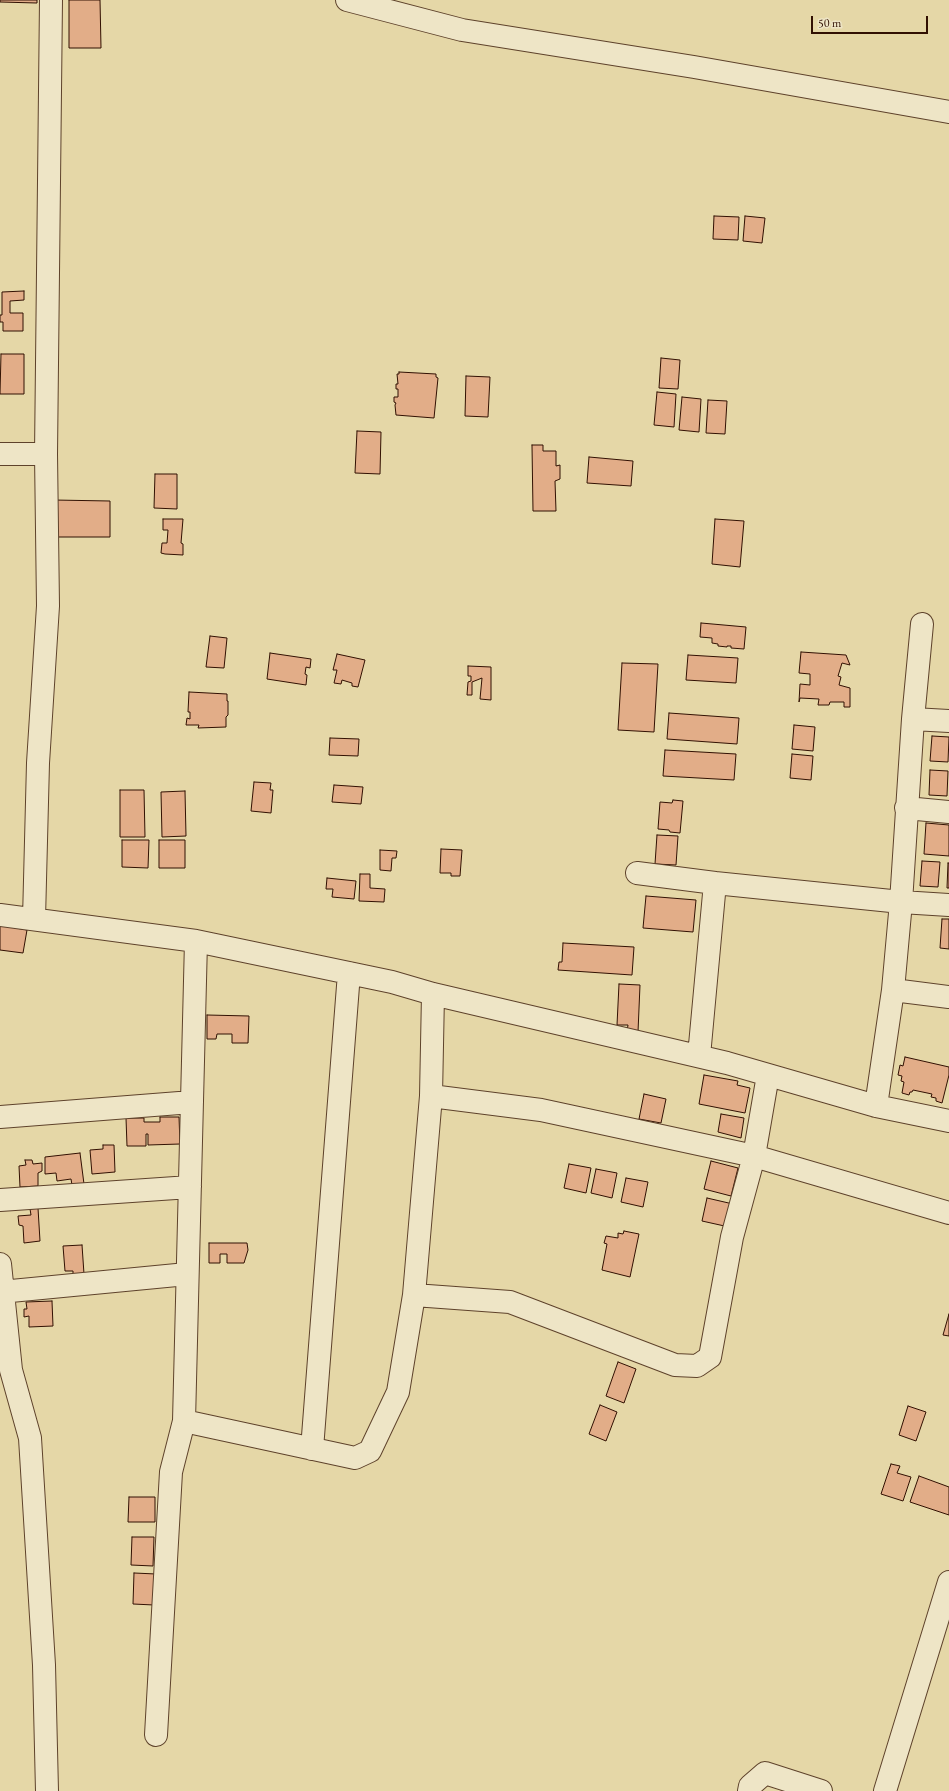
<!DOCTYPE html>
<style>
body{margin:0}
#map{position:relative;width:949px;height:1791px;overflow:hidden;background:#e5d7a7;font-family:"EB Garamond",serif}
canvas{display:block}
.scale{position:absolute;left:811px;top:16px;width:117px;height:18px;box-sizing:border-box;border:2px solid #311002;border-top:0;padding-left:5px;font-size:12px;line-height:14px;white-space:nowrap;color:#311002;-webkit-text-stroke:3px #eee5c6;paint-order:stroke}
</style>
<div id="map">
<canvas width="949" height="1791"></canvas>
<div class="scale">50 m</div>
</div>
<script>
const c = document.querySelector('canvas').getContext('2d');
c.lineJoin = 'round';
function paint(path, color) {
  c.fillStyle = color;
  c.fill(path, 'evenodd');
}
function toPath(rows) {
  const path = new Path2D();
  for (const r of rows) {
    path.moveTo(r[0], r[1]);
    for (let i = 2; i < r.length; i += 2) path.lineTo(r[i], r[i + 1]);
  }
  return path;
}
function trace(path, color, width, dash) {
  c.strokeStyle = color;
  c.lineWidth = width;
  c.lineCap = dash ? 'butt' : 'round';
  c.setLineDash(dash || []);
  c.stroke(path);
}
const building = toPath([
 [0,0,37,0,37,3,0,2,0,0],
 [69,0,100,0,101,48,69,48,69,0],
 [714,216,739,217,738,240,713,239,714,216],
 [745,216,765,218,762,243,743,241,745,216],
 [24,291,24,300,10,301,10,313,23,313,23,331,3,331,3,322,0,322,0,315,2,315,2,292,24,291],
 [1,354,24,354,24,394,0,394,1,354],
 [661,358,680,360,678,389,659,388,661,358],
 [399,372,436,374,436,377,438,378,434,418,396,415,395,405,396,403,394,402,394,397,398,397,398,389,396,389,396,384,398,384,397,374,399,374,399,372],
 [466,376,490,377,488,417,465,416,466,376],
 [657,392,676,394,674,427,654,425,657,392],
 [682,397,701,399,699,432,679,430,682,397],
 [708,400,727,401,725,434,706,433,708,400],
 [357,431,381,432,380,474,355,473,357,431],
 [532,445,543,445,543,451,556,451,556,466,560,465,560,479,555,481,556,511,533,511,532,445],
 [589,457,633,461,631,486,587,483,589,457],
 [155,474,177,474,177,509,154,508,155,474],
 [53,500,110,501,110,537,53,537,53,500],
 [163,519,183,519,181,543,183,544,183,555,165,554,161,553,162,543,167,543,168,530,163,530,163,519],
 [715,519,744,521,740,567,712,564,715,519],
 [701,623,746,627,744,649,731,648,731,646,727,646,727,647,718,646,718,644,712,643,712,638,700,637,701,623],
 [210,636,227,638,224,668,206,667,210,636],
 [801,652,846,655,850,665,842,663,838,676,841,677,839,685,850,688,850,707,844,707,844,702,830,702,829,705,818,705,819,699,800,698,799,702,800,684,810,685,810,674,799,673,801,652],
 [270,653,311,659,310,668,306,667,305,674,307,675,306,685,267,679,270,653],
 [337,654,365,660,358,687,352,686,352,683,342,680,341,684,334,683,337,670,333,670,337,654],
 [688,655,738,658,736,683,686,680,688,655],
 [622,663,658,664,654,732,618,730,622,663],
 [468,666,491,667,491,700,480,699,482,678,472,682,472,695,467,695,468,682,471,681,471,676,468,676,468,666],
 [189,692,227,694,227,701,228,701,228,715,226,717,226,727,198,728,199,725,186,725,187,718,190,719,190,712,188,712,189,692],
 [669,713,739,718,737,744,667,739,669,713],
 [794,725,815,727,813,751,792,749,794,725],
 [932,736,949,737,948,762,930,761,932,736],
 [330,738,359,739,358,756,329,755,330,738],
 [665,750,736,754,734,780,663,776,665,750],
 [792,754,813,756,811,780,790,778,792,754],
 [930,770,948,771,947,796,929,795,930,770],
 [254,782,271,783,270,790,273,790,271,813,251,811,254,782],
 [334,785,363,787,361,804,332,802,334,785],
 [120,790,144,790,145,837,120,837,120,790],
 [185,791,186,836,162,837,161,792,185,791],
 [673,800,683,801,680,833,670,832,669,830,658,829,660,802,672,803,673,800],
 [926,823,949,825,949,856,924,854,926,823],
 [657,835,678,836,676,865,655,864,657,835],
 [122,840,149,840,148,868,122,867,122,840],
 [159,840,185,840,185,868,159,868,159,840],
 [441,849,462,850,460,876,451,876,451,873,440,873,441,849],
 [380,850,397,851,396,858,392,858,391,871,380,870,380,850],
 [922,861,940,862,938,887,920,886,922,861],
 [948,863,949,863,949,888,947,888,948,863],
 [360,874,370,874,370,888,385,889,384,902,359,901,360,874],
 [327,878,356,881,354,899,332,897,333,889,326,889,327,878],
 [646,896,696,900,693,932,643,928,646,896],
 [942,919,949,919,949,949,940,948,942,919],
 [0,925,27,930,23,953,0,950,0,925],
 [563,943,634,947,632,975,558,970,559,962,562,962,563,943],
 [619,984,640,985,638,1032,627,1031,628,1025,617,1025,619,984],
 [207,1015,249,1016,248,1043,232,1043,232,1034,217,1034,216,1039,207,1039,207,1015],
 [905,1057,949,1067,949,1075,942,1103,936,1101,936,1098,931,1097,932,1094,913,1090,912,1092,910,1092,909,1095,902,1093,904,1082,901,1081,902,1076,898,1075,900,1065,903,1066,905,1057],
 [704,1075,738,1081,737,1085,750,1088,745,1113,699,1104,704,1075],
 [644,1094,666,1099,661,1123,639,1119,644,1094],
 [721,1114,744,1118,741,1138,718,1132,721,1114],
 [160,1117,179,1117,180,1144,148,1145,148,1134,146,1134,146,1146,127,1146,126,1118,144,1118,144,1122,160,1122,160,1117],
 [103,1145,114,1145,115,1172,92,1174,90,1150,103,1149,103,1145],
 [80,1153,84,1184,72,1185,71,1179,57,1181,56,1173,45,1174,45,1157,80,1153],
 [25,1160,32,1160,33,1164,42,1163,42,1171,38,1173,38,1186,20,1187,19,1166,26,1165,25,1160],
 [711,1161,738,1168,731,1196,704,1189,711,1161],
 [569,1164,591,1168,586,1193,564,1188,569,1164],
 [596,1169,617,1173,612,1198,591,1193,596,1169],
 [626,1178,648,1182,643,1207,621,1202,626,1178],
 [707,1198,733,1204,729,1227,702,1221,707,1198],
 [38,1208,40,1241,24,1243,23,1226,19,1225,18,1216,31,1215,30,1209,38,1208],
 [624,1231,639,1234,630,1277,602,1270,607,1244,604,1243,606,1236,618,1238,618,1233,623,1234,624,1231],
 [209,1243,247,1243,248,1250,244,1263,227,1263,227,1254,220,1254,220,1263,209,1263,209,1243],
 [82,1245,84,1274,73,1275,73,1271,65,1271,63,1246,82,1245],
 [52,1301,53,1326,29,1327,29,1316,24,1317,24,1309,27,1309,26,1302,52,1301],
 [949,1314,949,1336,943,1335,949,1314],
 [618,1362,636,1369,624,1403,606,1396,618,1362],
 [600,1405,617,1412,606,1441,589,1434,600,1405],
 [908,1406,926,1412,916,1441,899,1435,908,1406],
 [891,1464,900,1466,897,1473,911,1477,903,1501,881,1494,891,1464],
 [919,1476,949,1487,949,1515,910,1502,919,1476],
 [129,1497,155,1497,155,1522,128,1522,129,1497],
 [132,1537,154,1537,153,1566,131,1565,132,1537],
 [134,1573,156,1574,154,1605,133,1604,134,1573]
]);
const minor = toPath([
 [347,0,462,30,694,67,949,112],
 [0,454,46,454],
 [913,719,949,721],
 [906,808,949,812],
 [637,873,715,883],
 [0,915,196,941,184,1421,171,1472,156,1735],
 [34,919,38,763,48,606,46,454,51,0],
 [196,941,392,982,433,994,727,1063,876,1106,949,1121],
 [893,990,949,997],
 [699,1056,715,883,901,902,949,905],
 [431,1096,541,1110,754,1156,949,1213],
 [876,1106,893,990,901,902,913,719,922,624],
 [0,1117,192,1102],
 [0,1200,190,1187],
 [0,1264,11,1370,30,1438,44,1665,47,1791],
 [0,1292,187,1274],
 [414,1295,510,1302,675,1365,697,1366,710,1357,732,1237,754,1156,768,1075],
 [184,1421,355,1458,370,1451,398,1392,414,1295,431,1096,433,994],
 [312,1449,349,973],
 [749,1791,750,1786,765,1773,821,1791],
 [885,1791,949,1582]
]);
paint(building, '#e2ad88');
trace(building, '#311002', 1);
trace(minor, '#5e422b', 24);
trace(minor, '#eee5c6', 22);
</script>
